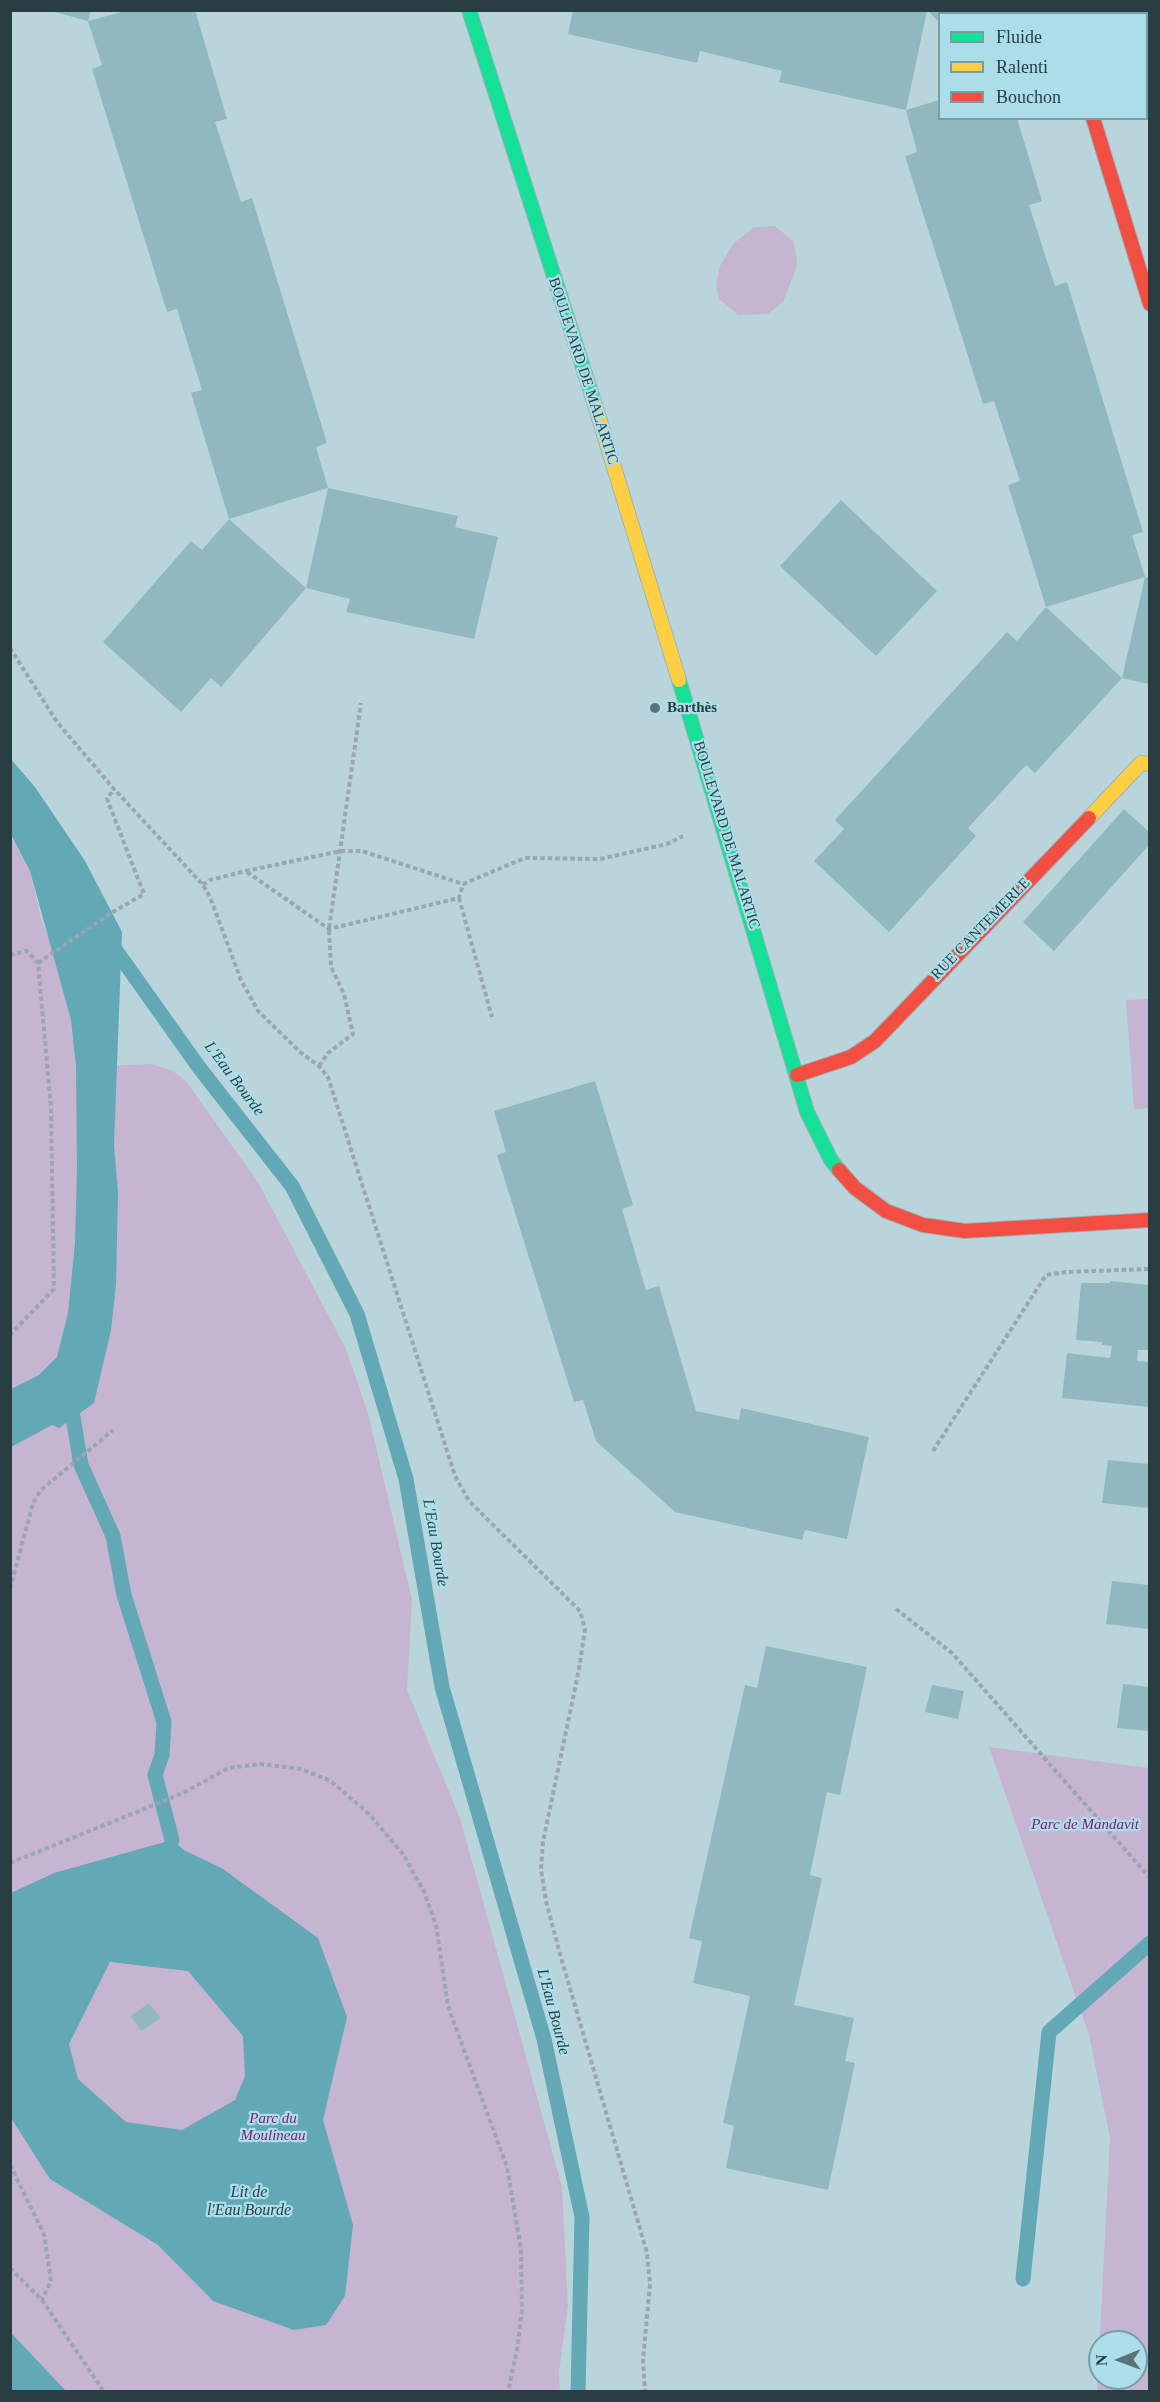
<!DOCTYPE html>
<meta charset="utf-8">
<style>
body{margin:0}
#map{position:relative;width:1160px;height:2402px;overflow:hidden;background:#b9d5db;font-family:Georgia,serif}
canvas{display:block}
.frame{position:absolute;inset:0;border:12px solid #293e43;pointer-events:none}
.legend{position:absolute;left:938px;top:12px;width:210px;height:108px;box-sizing:border-box;background:#abdee9;border:2px solid #779ea7;margin:0;padding:8px 10px;list-style:none;font-size:18px;color:#293e43}
.legend li{display:flex;align-items:center;gap:12px;height:30px}
.legend b{width:30px;border:2px solid #779ea7}
.north{position:absolute;left:1088px;top:2330px;width:60px;height:60px;box-sizing:border-box;background:#abdee9;border:2px solid #779ea7;border-radius:50%;rotate:269deg;font-size:16px;font-weight:700;line-height:24px;text-align:center;color:#293e43}
.north::after{content:'';display:block;margin:auto;width:21px;height:27px;background:#5b7378;clip-path:polygon(50% 0,100% 100%,50% 72%,0 100%)}
</style>
<div id="map">
<canvas width="1160" height="2402"></canvas>
<div class="frame"></div>
<ul class="legend">
<li><b style="height:8px;background:#16e098"></b>Fluide</li>
<li><b style="height:8px;background:#ffcf43"></b>Ralenti</li>
<li><b style="height:8px;background:#f24e42"></b>Bouchon</li>
</ul>
<div class="north">N</div>
</div>
<script>
const c = document.querySelector('canvas').getContext('2d');
c.lineJoin = 'round';
function paint(path, color) {
  c.fillStyle = color;
  c.fill(path, 'evenodd');
}
function toPath(rows) {
  const path = new Path2D();
  for (const r of rows) {
    path.moveTo(r[0], r[1]);
    for (let i = 2; i < r.length; i += 2) path.lineTo(r[i], r[i + 1]);
  }
  return path;
}
function trace(path, color, width, dash) {
  c.strokeStyle = color;
  c.lineWidth = width;
  c.lineCap = dash ? 'butt' : 'round';
  c.setLineDash(dash || []);
  c.stroke(path);
}
function write(font, color, halo, rows, align = 'center') {
  c.font = font + ' Georgia,serif';
  c.lineWidth = 4.5;
  c.setLineDash([]);
  c.textBaseline = 'middle';
  c.strokeStyle = halo;
  c.fillStyle = color;
  for (const [text, x, y, turn = 0] of rows) {
    c.save();
    c.translate(x, y);
    c.rotate((+turn || 0) * Math.PI / 180);
    c.textAlign = isNaN(turn) ? turn : align;
    if (halo) c.strokeText(text, 0, 0);
    c.fillText(text, 0, 0);
    c.restore();
  }
}
const green = toPath([
 [775,226,793,241,797,257,796,269,783,302,768,314,738,315,719,299,716,284,720,266,733,244,754,227],
 [10,835,30,871,41,918,54,952,71,1020,76,1067,151,1064,173,1071,186,1081,259,1184,346,1349,368,1413,412,1600,407,1690,460,1818,562,2187,568,2306,559,2372,560,2391,11,2391],
 [1149,999,1149,1108,1134,1109,1126,1000],
 [989,1747,1149,1768,1149,2391,1097,2391,1110,2138,1089,2035],
 [1100,2342,1136,2342,1136,2378,1100,2378]
]);
const water = toPath([
 [10,758,35,787,85,861,122,932,114,1146,118,1192,116,1285,111,1330,94,1403,59,1428,52,1425,11,1447,11,1389,39,1375,57,1357,68,1313,75,1244,77,1168,76,1067,71,1020,30,871,11,835],
 [172,1840,184,1850,223,1869,318,1938,347,2017,323,2120,353,2225,345,2296,326,2325,294,2330,213,2301,158,2245,50,2179,11,2118,11,1893,54,1873],
 [110,1962,188,1971,243,2036,245,2076,235,2100,182,2130,126,2122,78,2079,69,2044],
 [10,2332,14,2336,66,2391,11,2391]
]);
const stream = toPath([
 [110,942,198,1066,292,1186,357,1314,406,1479,442,1687,544,2039,582,2217,578,2392],
 [70,1399,81,1465,113,1536,124,1595,164,1722,162,1755,155,1775,172,1840],
 [1023,2279,1049,2032,1150,1943]
]);
const building = toPath([
 [47,10,91,10,88,21,129,10,195,10,227,119,215,122,241,202,252,198,327,443,316,447,328,488,458,516,455,527,498,537,474,639,346,612,350,599,306,588,328,488,229,519,191,393,202,390,177,309,167,312,92,69,102,65,88,21],
 [573,10,927,11,906,110,939,100,939,118,1017,118,1042,201,1029,205,1055,286,1067,282,1143,532,1132,535,1145,577,1046,607,1008,485,1020,481,994,401,983,404,905,156,917,152,906,110,779,82,782,71,700,51,697,63,568,34],
 [927,10,1037,10,1041,14,939,14,939,22],
 [841,500,937,591,876,656,780,566],
 [229,519,306,588,221,687,211,678,181,712,103,642,191,541,202,550],
 [1145,577,1149,578,1149,684,1122,678,1035,773,1026,765,968,828,976,836,889,932,814,861,844,829,835,820,1007,632,1017,641,1046,607,1122,678],
 [1124,809,1149,832,1149,845,1054,951,1023,922],
 [595,1081,633,1205,622,1209,646,1290,659,1286,696,1411,739,1420,741,1408,869,1437,847,1539,805,1530,802,1540,675,1512,596,1441,583,1400,574,1402,497,1155,506,1152,494,1111],
 [1110,1281,1149,1285,1149,1350,1138,1350,1137,1361,1149,1362,1149,1407,1062,1398,1067,1353,1110,1358,1112,1346,1102,1345,1102,1342,1076,1340,1081,1283,1110,1283],
 [1108,1460,1149,1464,1149,1508,1102,1503],
 [1112,1581,1149,1585,1149,1629,1106,1624],
 [766,1646,867,1667,840,1795,827,1792,810,1875,822,1878,794,2005,854,2018,845,2061,855,2063,828,2190,726,2168,734,2126,723,2123,750,1996,693,1983,702,1941,689,1938,745,1685,757,1688],
 [1123,1684,1149,1687,1149,1731,1117,1728],
 [932,1685,964,1691,958,1719,925,1712],
 [149,2003,161,2018,141,2031,131,2016]
]);
const path = toPath([
 [10,648,57,722,114,789,203,885,210,897,241,980,258,1011,300,1052,319,1066,328,1077,455,1476,469,1501,580,1611,585,1629,579,1669,543,1842,541,1869,546,1901,560,1954,647,2253,650,2284,643,2360,645,2392],
 [247,872,329,929,459,898,463,884],
 [203,885,210,880,246,871,341,851,362,851,463,884,525,858,600,859,667,844,683,836],
 [459,898,492,1017],
 [10,955,27,951,38,963,51,1108,54,1289,10,1335],
 [38,963,111,913,144,894,107,799,114,789],
 [319,1066,328,1053,353,1034,344,994,331,967,329,929,361,703],
 [933,1451,1046,1275,1066,1272,1150,1269],
 [10,1589,33,1503,41,1490,113,1430],
 [896,1609,952,1653,1150,1878],
 [10,1863,149,1807,185,1792,228,1768,261,1764,301,1769,331,1781,369,1814,403,1854,424,1892,436,1925,448,2006,507,2167,521,2249,522,2310,517,2350,508,2392],
 [10,2165,44,2234,51,2281,42,2300],
 [10,2268,42,2300,104,2392]
]);
const street = toPath([
 [1146,30,1150,27]
]);
const fast = toPath([
 [469,10,595,405],
 [679,680,807,1112,831,1160,839,1170]
]);
const slow = toPath([
 [595,405,679,680],
 [1089,818,1141,763,1150,764]
]);
const jam = toPath([
 [1093,118,1150,304],
 [797,1075,851,1057,875,1041,1089,818],
 [839,1170,855,1188,886,1211,923,1225,965,1231,1150,1220]
]);
const markers = [
 [655,708,6,"#5b7378"]
];
const streetNames = [
 ["BOULEVARD DE MALARTIC",583,371,72],
 ["BOULEVARD DE MALARTIC",726,835,73],
 ["RUE CANTEMERLE",981,929,-46]
];
const poiNames = [
 ["Barthès",667,708]
];
const parkNames = [
 ["Parc de Mandavit",1085,1825],
 ["Parc du",273,2119],
 ["Moulineau",273,2136]
];
const waterNames = [
 ["L'Eau Bourde",234,1079,53],
 ["L'Eau Bourde",435,1543,80],
 ["L'Eau Bourde",553,2012,75],
 ["Lit de",249,2193],
 ["l'Eau Bourde",249,2211]
];
paint(green, '#c6b5d0');
paint(water, '#62a8b5');
trace(stream, '#62a8b5', 15);
paint(building, '#92b8bf');
trace(street, '#9cb2b7', 35);
trace(fast, '#9cb2b7', 16);
trace(slow, '#9cb2b7', 16);
trace(jam, '#9cb2b7', 16);
trace(path, '#99a5b2', 4, [4.5, 3]);
trace(street, '#9ca5b7', 33);
trace(fast, '#16e098', 14);
trace(slow, '#ffcf43', 14);
trace(jam, '#f24e42', 14);
for (const [x, y, r, color] of markers) {
  const dot = new Path2D();
  dot.arc(x, y, r, 0, 2 * Math.PI);
  c.fillStyle = color;
  c.fill(dot);
  trace(dot, '#abdee9', 2);
}
write('15px', '#293e43', '#abdee9', streetNames);
write('bold 15px', '#293e43', '#abdee9', poiNames, 'left');
write('italic 15px', '#841a79', '#abdee9', parkNames);
write('italic 16px', '#264248', '#abdee9', waterNames);
</script>
